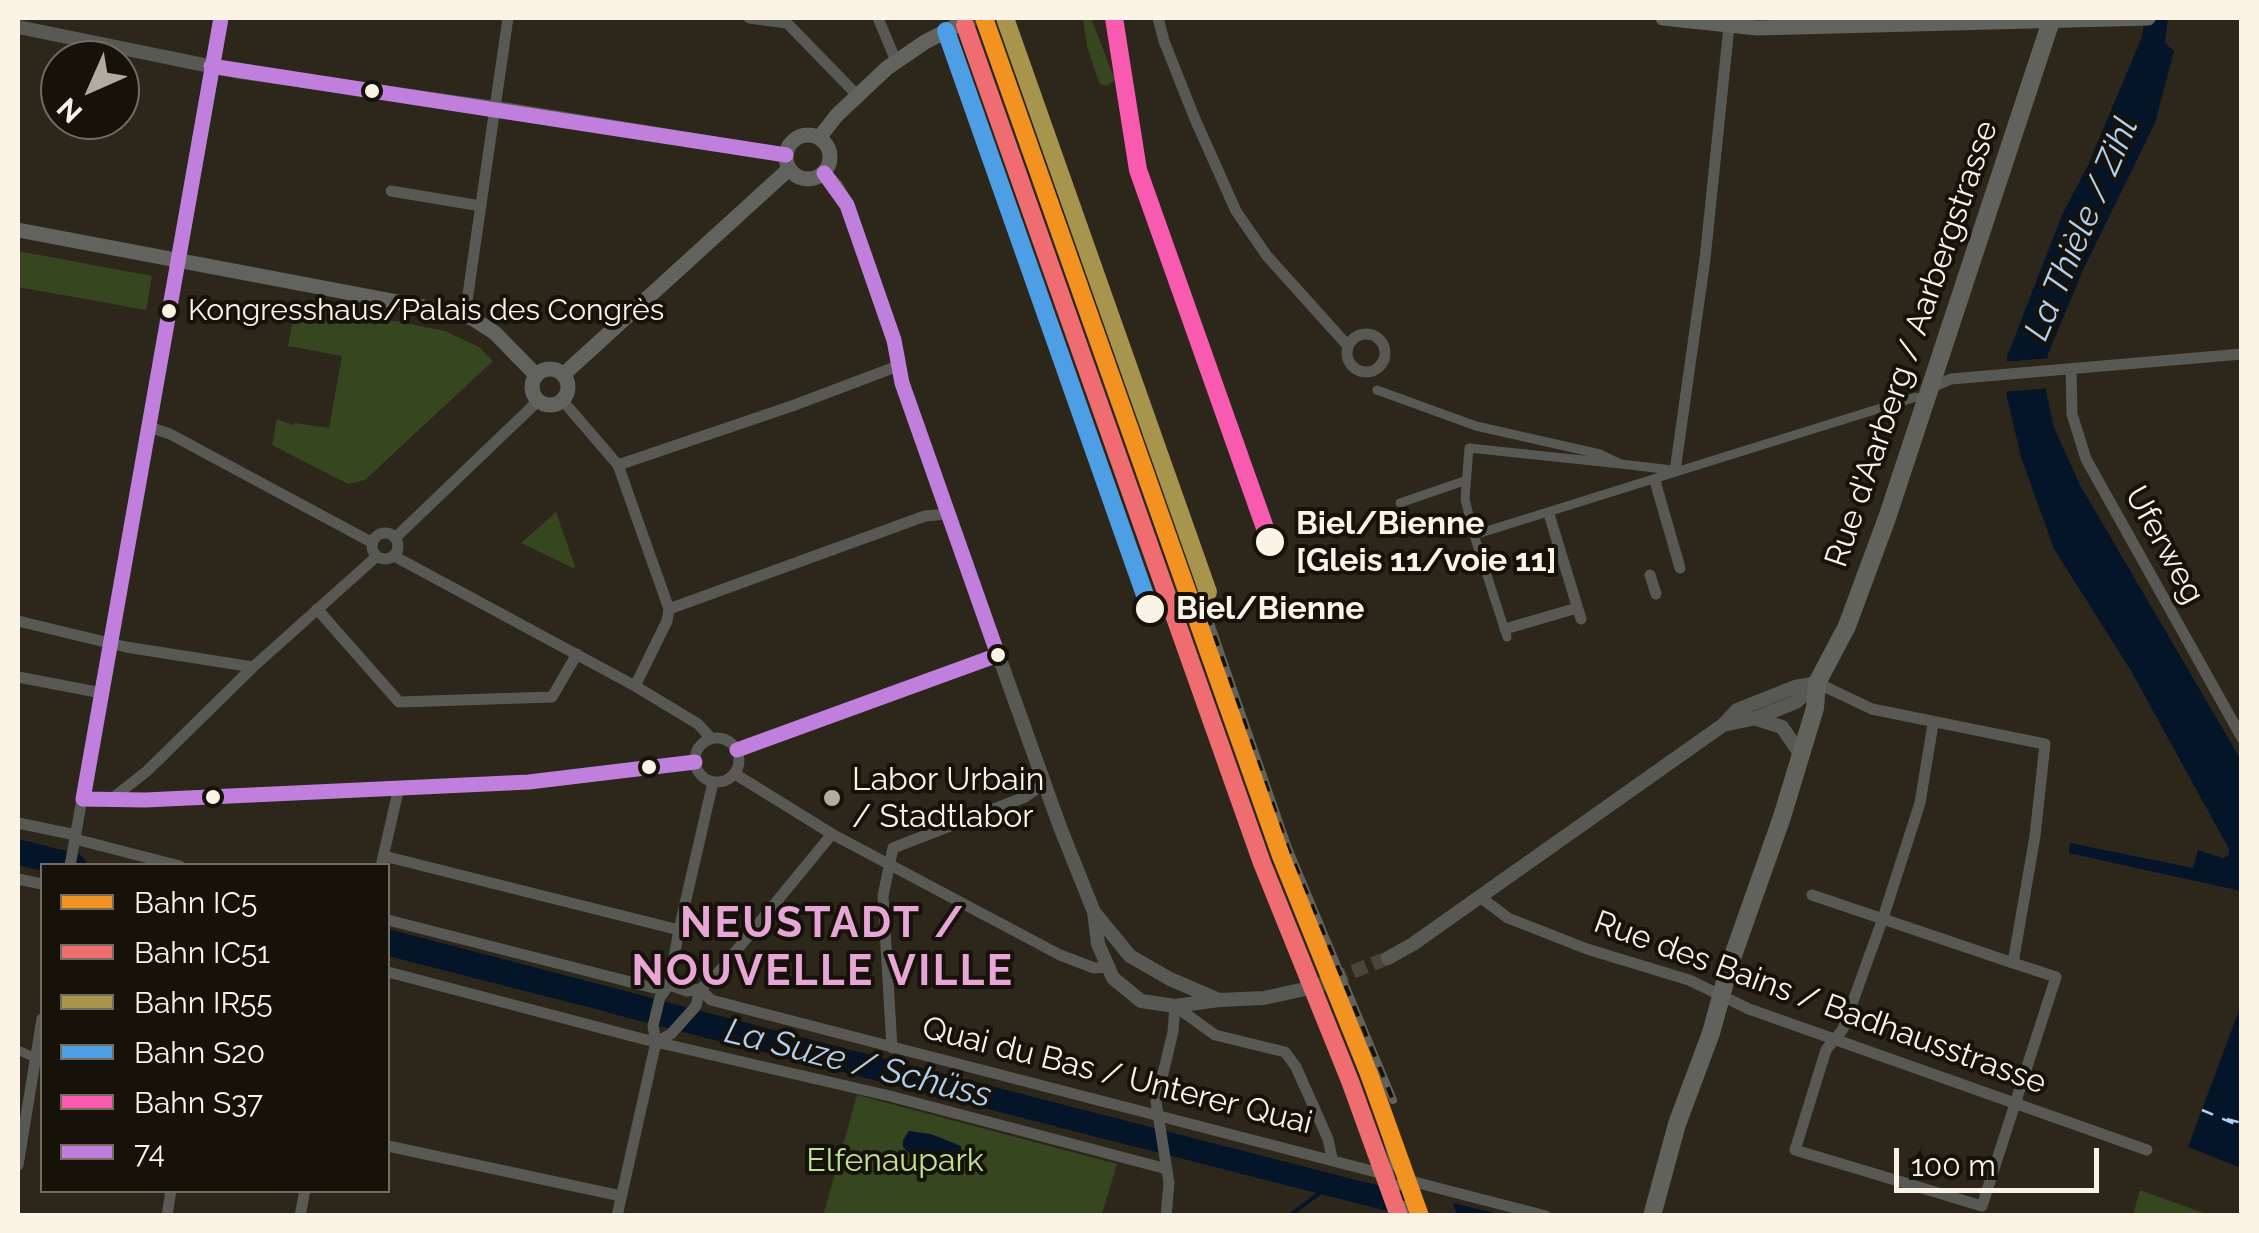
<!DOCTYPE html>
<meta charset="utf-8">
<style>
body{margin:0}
#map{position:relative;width:2259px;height:1233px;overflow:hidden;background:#2c261b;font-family:Raleway,sans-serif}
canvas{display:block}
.frame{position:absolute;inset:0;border:20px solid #faf3e6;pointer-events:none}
.legend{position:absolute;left:40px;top:863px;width:350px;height:330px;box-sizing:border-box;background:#171209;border:2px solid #726c61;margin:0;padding:12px 18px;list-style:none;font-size:30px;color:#faf3e6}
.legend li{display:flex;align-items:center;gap:20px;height:50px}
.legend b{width:50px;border:2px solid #726c61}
.north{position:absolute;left:40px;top:40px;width:100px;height:100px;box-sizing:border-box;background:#171209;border:2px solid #726c61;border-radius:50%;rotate:225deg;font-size:28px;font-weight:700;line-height:40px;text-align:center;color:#faf3e6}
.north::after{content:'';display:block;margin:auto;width:35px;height:45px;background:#b2ab9f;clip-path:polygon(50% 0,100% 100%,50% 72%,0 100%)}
.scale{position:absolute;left:1894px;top:1148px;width:205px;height:45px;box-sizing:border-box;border:5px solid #faf3e6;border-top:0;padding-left:12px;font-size:30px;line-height:35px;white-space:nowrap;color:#faf3e6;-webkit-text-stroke:8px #171209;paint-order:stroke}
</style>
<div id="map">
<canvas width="2259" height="1233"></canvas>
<div class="frame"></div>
<ul class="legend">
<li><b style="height:12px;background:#f29220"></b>Bahn IC5</li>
<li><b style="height:12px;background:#ef6d70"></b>Bahn IC51</li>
<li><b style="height:12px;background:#a8954d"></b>Bahn IR55</li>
<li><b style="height:12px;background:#4d9ee5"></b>Bahn S20</li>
<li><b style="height:12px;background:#f75aaf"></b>Bahn S37</li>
<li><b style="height:12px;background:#c07fdc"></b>74</li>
</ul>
<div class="north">N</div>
<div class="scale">100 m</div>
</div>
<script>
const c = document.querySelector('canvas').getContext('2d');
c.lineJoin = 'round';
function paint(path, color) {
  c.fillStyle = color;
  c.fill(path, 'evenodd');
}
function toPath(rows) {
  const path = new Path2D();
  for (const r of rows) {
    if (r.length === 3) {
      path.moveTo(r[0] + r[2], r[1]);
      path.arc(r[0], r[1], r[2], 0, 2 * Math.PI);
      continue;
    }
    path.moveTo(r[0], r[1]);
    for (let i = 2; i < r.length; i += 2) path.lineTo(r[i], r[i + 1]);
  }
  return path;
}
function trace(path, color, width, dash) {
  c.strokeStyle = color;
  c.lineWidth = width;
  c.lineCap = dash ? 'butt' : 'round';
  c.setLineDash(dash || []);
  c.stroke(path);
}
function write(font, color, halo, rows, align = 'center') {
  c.font = font + ' Raleway,sans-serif';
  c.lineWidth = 8;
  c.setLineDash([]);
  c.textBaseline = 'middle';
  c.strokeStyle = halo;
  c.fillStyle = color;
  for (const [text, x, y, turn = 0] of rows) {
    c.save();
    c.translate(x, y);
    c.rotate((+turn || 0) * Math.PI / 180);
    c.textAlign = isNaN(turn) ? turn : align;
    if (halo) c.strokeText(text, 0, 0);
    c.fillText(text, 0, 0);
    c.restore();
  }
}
const green = toPath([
 [1091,18,1115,80,1107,86,1100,84,1097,77,1087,46,1083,19],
 [18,251,152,276,146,310,18,287],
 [296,302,445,331,479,347,493,361,365,480,348,484,272,445,277,419,293,425,295,423,329,428,342,356,288,346],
 [556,512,575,566,573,568,521,543],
 [857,1095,1117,1164,1102,1214,823,1216],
 [2140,1190,2209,1215,2133,1215]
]);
const water = toPath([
 [2145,18,2168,18,2165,43,2174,51,2155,123,2082,272,2048,354,2046,391,2054,428,2080,485,2241,760,2241,891,2069,853,2070,843,2193,868,2198,850,2223,858,2228,856,2229,849,2130,669,2054,549,2021,457,2006,393,2007,357,2062,215,2088,165,2142,37],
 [388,929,648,997,643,1021,388,956],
 [2241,1005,2241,1168,2188,1147],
 [719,1016,1356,1180,1503,1215,1403,1215,713,1039],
 [909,1131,931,1134,961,1146,962,1158,957,1163,943,1168,935,1166,926,1170,903,1147,903,1140]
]);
const pier = toPath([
 [2052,358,2051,388,2001,392,2001,362],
 [1384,1182,1451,1198,1457,1215,1391,1215]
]);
const stream = toPath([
 [1289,1216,1321,1192]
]);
const river = toPath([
 [18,852,74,866],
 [613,1001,748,1036]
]);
const ferry = toPath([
 [2202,1110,2242,1127],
 [2227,1119,2242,1123]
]);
const tertiaryTunnel = toPath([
 [1314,987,1388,958]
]);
const secondaryTunnel = toPath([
 [960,24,974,18]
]);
const pedestrian = toPath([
 [1377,390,1476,426,1600,454,1621,464,1672,470],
 [1621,464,1469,448,1465,499,1474,535,1916,397],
 [1400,503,1464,481],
 [1474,535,1507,637],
 [18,1050,35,1058]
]);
const minor = toPath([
 [749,18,787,23,857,95],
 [878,18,896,61],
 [1158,18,1164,41,1195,119,1236,211,1267,256,1348,346],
 [391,191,481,206],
 [465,315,508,18],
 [1366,353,19],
 [2071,369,2072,414,2086,459,2242,738],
 [1932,387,1951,379,2242,354],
 [563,401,618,465,669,609,667,621,635,686],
 [149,427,170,434,371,542],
 [618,465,792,406,898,366],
 [1675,471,1705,259,1729,26],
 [1655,481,1680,568],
 [1549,514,1581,619],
 [385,546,13],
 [395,538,538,401],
 [394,556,635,686,698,724,711,738],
 [1650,575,1656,594],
 [317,609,399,702,552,697,577,654],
 [669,609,925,516,948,514],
 [18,621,126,647,253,667],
 [1505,629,1577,608],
 [18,677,102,693],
 [1817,683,1872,709,2045,744,2035,836,2013,963,2056,977,1982,1206,1795,1150,1826,1050,1843,1029,1883,918,1920,803,1933,724],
 [717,760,22],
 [737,750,998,655],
 [735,774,832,834,1060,955,1094,968,1107,967],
 [83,799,145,800,529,782,695,762],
 [109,801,147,771,253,667,376,557],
 [18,823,76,835],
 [75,839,180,866],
 [384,856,679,930],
 [70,866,178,261],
 [381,866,399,787],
 [18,879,42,884],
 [1812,895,2013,963],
 [1480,897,1508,918,1587,949,1689,980,1749,1009,2147,1150],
 [388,920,654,988,669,985,687,991,700,989,711,1000,1546,1216],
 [388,972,643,1039,890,1096,1167,1169],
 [1175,1006,1215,1035,1285,1052,1296,1067,1328,1139,1332,1158],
 [656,1042,671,1034,696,1006,700,989,713,979,832,834],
 [892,1048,883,896,893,848,1025,797,1044,784],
 [388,1146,621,1196],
 [18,1165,42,1019],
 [167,1216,171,1190],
 [300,1216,305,1190],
 [617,1216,656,1042,653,1026,660,997,669,985,679,930,713,782],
 [1166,1216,1169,1183,1156,1102,1173,1032,1175,1006]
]);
const tertiary = toPath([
 [18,27,234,71,509,110,786,155],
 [824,173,836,186,847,205,894,340,902,383,948,514,1060,827,1094,912,1130,956,1170,979,1219,1000],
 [1757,719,1782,727,1801,755],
 [1723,725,1756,718,1796,702,1816,684],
 [1094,912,1098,944,1113,978,1141,1001,1175,1006,1219,1000,1264,998,1314,987],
 [1388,958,1413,944,1723,725,1737,710,1795,687,1817,683]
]);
const secondary = toPath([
 [1663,18,1757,28,2148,18],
 [808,157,22],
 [819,138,837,115,887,68,925,42,960,24],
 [18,230,456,313,472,318,495,333,536,375],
 [178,261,221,18],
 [550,387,18],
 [564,374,789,169]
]);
const primary = toPath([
 [1652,1216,1677,1124,1711,1033,1730,964,1782,817,1815,708,1817,683,1847,626,1887,518,2052,18]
]);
const rail = toPath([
 [1200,594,1288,848,1393,1100],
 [1372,1084,1406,1209]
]);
const bus1 = toPath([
 [211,66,786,155],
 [824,173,847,205,894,340,902,383,998,655],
 [737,750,998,655],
 [83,799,221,18],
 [83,799,145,800,529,782,695,762]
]);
const rail1 = toPath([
 [984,18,1281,856,1369,1074,1420,1216]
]);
const rail2 = toPath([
 [965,25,1262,863,1350,1081,1399,1216]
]);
const rail3 = toPath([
 [1005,18,1208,592]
]);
const rail4 = toPath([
 [946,31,1151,612]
]);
const rail5 = toPath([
 [1114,18,1138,170,1270,542]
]);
const markers = [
 [372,91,9,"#faf3e6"],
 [169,311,9,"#faf3e6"],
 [1270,542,16,"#faf3e6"],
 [1150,609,16,"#faf3e6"],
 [998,655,9,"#faf3e6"],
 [649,767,9,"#faf3e6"],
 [213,797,9,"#faf3e6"],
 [832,798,10,"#b2ab9f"]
];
const busNames = [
 ["Kongresshaus/Palais des Congrès",188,311]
];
const streetNames = [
 ["Rue d'Aarberg / Aarbergstrasse",1912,344,-71],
 ["Uferweg",2164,545,61],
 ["Rue des Bains / Badhausstrasse",1820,1003,20],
 ["Quai du Bas / Unterer Quai",1117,1076,14]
];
const stopNames = [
 ["Biel/Bienne",1296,524],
 ["[Gleis 11/voie 11]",1296,561],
 ["Biel/Bienne",1176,609]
];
const poiNames = [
 ["Labor Urbain",852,780],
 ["/ Stadtlabor",852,817]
];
const parkNames = [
 ["Elfenaupark",895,1161]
];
const waterNames = [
 ["La Thièle / Zihl",2082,229,-67],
 ["La Suze / Schüss",858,1064,14]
];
const districtNames = [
 ["NEUSTADT /",823,924],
 ["NOUVELLE VILLE",823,972]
];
paint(green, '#36461f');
paint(water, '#04152a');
paint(pier, '#2c261b');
trace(stream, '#04152a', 4);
trace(river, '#04152a', 25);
trace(ferry, '#aed0f5', 2.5, [12, 10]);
trace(tertiaryTunnel, '#4b4539', 14, [14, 7]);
trace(secondaryTunnel, '#4b4539', 15, [15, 8]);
trace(pedestrian, '#585955', 9);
trace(minor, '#585955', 11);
trace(tertiary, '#585955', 14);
trace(secondary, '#62635f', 15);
trace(primary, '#61625c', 18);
trace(rail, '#62615b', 8);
trace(rail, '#171209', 4, [11]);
trace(bus1, '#c07fdc', 15);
trace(rail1, '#f29220', 18);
trace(rail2, '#ef6d70', 18);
trace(rail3, '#a8954d', 18);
trace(rail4, '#4d9ee5', 18);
trace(rail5, '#f75aaf', 18);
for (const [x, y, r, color] of markers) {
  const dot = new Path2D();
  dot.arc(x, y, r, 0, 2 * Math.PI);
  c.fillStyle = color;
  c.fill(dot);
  trace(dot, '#171209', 4);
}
write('30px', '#faf3e6', '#171209', busNames, 'left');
write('32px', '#faf3e6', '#171209', streetNames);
write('bold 32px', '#faf3e6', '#171209', stopNames, 'left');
write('32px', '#faf3e6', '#171209', poiNames, 'left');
write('32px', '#bde195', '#171209', parkNames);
write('italic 35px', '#aed0f5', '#171209', waterNames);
c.letterSpacing = '2.5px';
write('bold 42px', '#e8a6d7', '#171209', districtNames);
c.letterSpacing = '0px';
</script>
